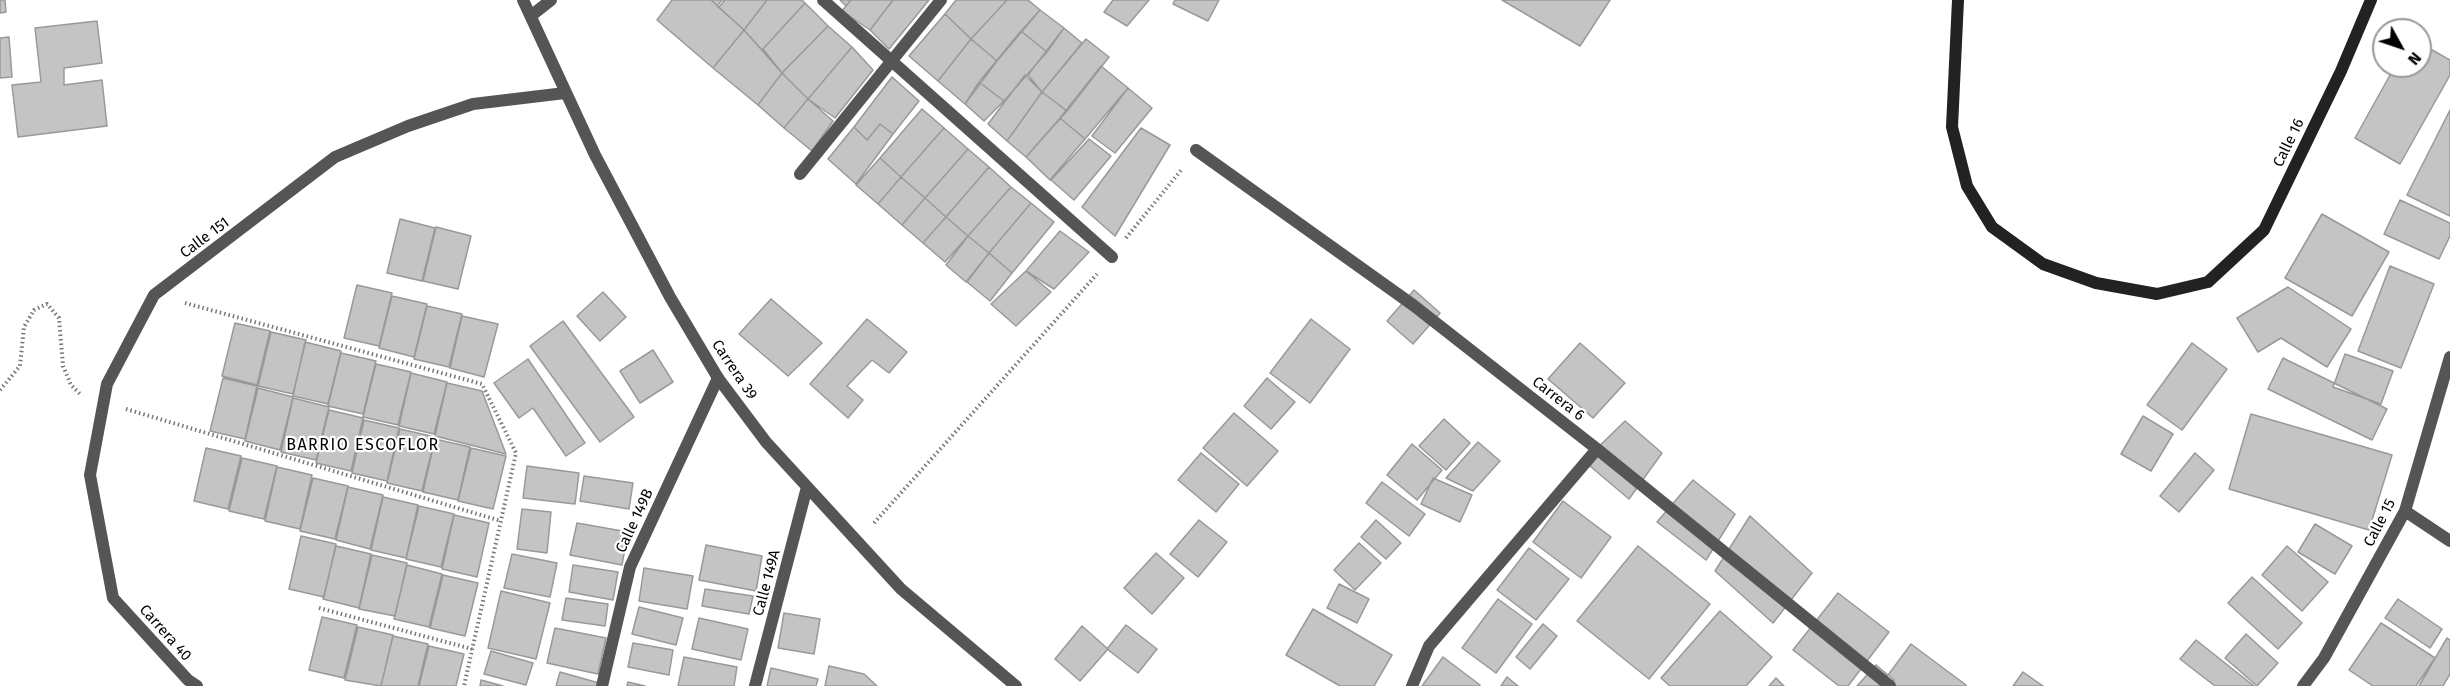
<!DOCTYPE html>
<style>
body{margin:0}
#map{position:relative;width:2450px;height:686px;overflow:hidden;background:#fff;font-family:"Fira Sans",sans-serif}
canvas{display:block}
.north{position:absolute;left:2372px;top:18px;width:60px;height:60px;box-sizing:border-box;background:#fff;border:2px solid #999;border-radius:50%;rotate:130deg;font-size:16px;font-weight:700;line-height:24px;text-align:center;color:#000}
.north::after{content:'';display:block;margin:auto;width:21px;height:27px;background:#000;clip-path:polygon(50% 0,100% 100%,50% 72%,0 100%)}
</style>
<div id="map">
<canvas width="2450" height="686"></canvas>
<div class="north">N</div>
</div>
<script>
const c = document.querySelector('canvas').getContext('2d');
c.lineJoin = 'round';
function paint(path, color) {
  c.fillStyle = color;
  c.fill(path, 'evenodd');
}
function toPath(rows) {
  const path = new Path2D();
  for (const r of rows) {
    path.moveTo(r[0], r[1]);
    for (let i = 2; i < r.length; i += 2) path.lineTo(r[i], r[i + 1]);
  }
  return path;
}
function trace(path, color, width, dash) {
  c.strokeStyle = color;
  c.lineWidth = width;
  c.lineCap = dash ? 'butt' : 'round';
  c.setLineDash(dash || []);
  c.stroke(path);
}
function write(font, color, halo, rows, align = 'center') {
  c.font = font + ' "Fira Sans",sans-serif';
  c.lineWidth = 4.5;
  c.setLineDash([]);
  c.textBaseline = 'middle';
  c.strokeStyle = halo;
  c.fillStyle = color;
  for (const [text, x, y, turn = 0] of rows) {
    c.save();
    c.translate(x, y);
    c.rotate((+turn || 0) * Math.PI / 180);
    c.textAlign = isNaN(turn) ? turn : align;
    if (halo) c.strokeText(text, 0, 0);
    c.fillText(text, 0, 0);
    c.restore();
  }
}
const building = toPath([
 [0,0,5,0,6,12,0,13,0,0],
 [672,0,711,0,744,30,713,68,657,20,672,0],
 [711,0,725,0,719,7,711,0],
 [722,0,767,0,744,30,717,6,722,0],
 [767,0,802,0,805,3,762,50,744,30,767,0],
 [840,0,851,0,846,6,840,0],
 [851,0,893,0,870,30,842,11,851,0],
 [893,0,929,0,889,49,870,30,893,0],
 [956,0,1007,0,971,39,945,14,956,0],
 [1007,0,1028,0,1040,10,997,61,971,39,1007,0],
 [1113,0,1149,0,1127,26,1104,12,1113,0],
 [1175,0,1219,0,1208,21,1173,4,1175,0],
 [1502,0,1610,0,1580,46,1502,0],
 [805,3,828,26,782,73,763,49,805,3],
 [1040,10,1064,28,1047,52,1021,31,1040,10],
 [945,14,971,39,938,81,909,56,945,14],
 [97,21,102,63,64,68,64,85,102,80,107,126,18,137,12,85,41,82,35,28,97,21],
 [828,26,852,47,808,99,782,73,828,26],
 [1064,28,1082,43,1042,92,1028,75,1064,28],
 [744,30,782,73,758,105,713,68,744,30],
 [1021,31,1047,52,1004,101,979,82,1021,31],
 [9,37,12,77,0,78,0,38,9,37],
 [971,39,997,61,965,104,938,81,971,39],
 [1086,39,1109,57,1067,111,1042,92,1086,39],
 [2420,43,2450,60,2450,75,2400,164,2355,138,2395,66,2420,66,2420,43],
 [852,47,873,70,835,118,808,99,852,47],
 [1101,66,1128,88,1085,139,1060,118,1101,66],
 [782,73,808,99,784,128,758,105,782,73],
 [1025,75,1042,92,1007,141,988,124,1025,75],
 [892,77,919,101,893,134,880,124,867,140,854,127,892,77],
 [979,82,1004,101,984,121,965,104,979,82],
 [1128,88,1152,108,1115,153,1092,136,1128,88],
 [1042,92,1067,111,1026,157,1007,141,1042,92],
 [808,99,833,121,812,151,784,128,808,99],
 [922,109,944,128,901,177,880,158,922,109],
 [2450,110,2450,216,2407,195,2450,110],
 [1060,118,1085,139,1050,180,1026,157,1060,118],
 [880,124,893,134,856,184,828,159,854,127,867,140,880,124],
 [944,128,968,149,925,198,901,177,944,128],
 [1141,128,1170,145,1115,236,1082,207,1141,128],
 [1089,139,1111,156,1074,200,1051,180,1089,139],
 [968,149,989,167,946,217,925,198,968,149],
 [880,158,901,177,878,204,856,185,880,158],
 [989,167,1011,187,968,236,946,217,989,167],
 [901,177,925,198,902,225,878,204,901,177],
 [1011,187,1031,203,989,253,968,236,1011,187],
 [925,198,946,217,923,243,902,225,925,198],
 [2400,200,2450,223,2450,236,2439,259,2384,234,2400,200],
 [1031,203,1054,222,1012,273,989,253,1031,203],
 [2322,214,2389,252,2352,316,2285,278,2322,214],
 [946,217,968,236,945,262,923,243,946,217],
 [400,219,435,228,422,281,387,273,400,219],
 [436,227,471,236,458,289,423,281,436,227],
 [1060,231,1089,252,1054,289,1026,271,1060,231],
 [968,236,989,253,966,282,946,265,968,236],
 [989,253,1012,273,990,301,967,282,989,253],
 [2390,266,2434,284,2401,368,2358,351,2390,266],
 [1026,271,1051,292,1016,326,991,304,1026,271],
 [357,285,392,293,379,346,344,338,357,285],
 [2288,287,2351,329,2327,367,2281,338,2258,352,2237,318,2288,287],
 [1414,290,1440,313,1413,344,1387,321,1414,290],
 [603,292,626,317,600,341,577,316,603,292],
 [392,296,427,304,414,357,379,348,392,296],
 [771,299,822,343,788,376,739,334,771,299],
 [427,306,462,314,449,367,414,359,427,306],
 [462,316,498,324,484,377,450,368,462,316],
 [867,319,907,352,889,373,872,360,847,386,863,400,848,418,810,384,867,319],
 [1311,319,1350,349,1310,403,1270,373,1311,319],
 [563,321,634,417,600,442,530,346,563,321],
 [235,323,270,331,257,385,222,376,235,323],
 [271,332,306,340,293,394,258,386,271,332],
 [305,342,341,351,328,404,293,396,305,342],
 [1580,343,1625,383,1593,418,1548,379,1580,343],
 [2192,343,2227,369,2182,430,2147,405,2192,343],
 [653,350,673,382,640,403,620,371,653,350],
 [341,353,376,361,363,414,328,406,341,353],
 [2345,354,2393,371,2381,404,2333,387,2345,354],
 [2283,358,2387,409,2372,440,2268,389,2283,358],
 [528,359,585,443,566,456,533,408,519,418,494,383,528,359],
 [376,364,411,372,398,425,363,417,376,364],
 [411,373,447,382,434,434,399,426,411,373],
 [223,378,257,386,245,439,210,431,223,378],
 [1267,378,1295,402,1271,429,1244,406,1267,378],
 [447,383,482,391,506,454,435,436,447,383],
 [258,388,293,397,280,450,245,441,258,388],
 [293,398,329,407,316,460,281,452,293,398],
 [329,410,363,418,351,471,316,463,329,410],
 [1234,413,1278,451,1247,486,1203,448,1234,413],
 [2251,414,2392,455,2369,530,2229,489,2251,414],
 [2143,416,2173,434,2151,471,2121,454,2143,416],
 [1444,419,1470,443,1446,470,1419,446,1444,419],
 [364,420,399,428,387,481,352,473,364,420],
 [1625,421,1662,453,1629,499,1584,461,1625,421],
 [400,429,435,437,422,491,387,483,400,429],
 [435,439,470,447,458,500,423,492,435,439],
 [1478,442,1500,461,1473,491,1446,478,1478,442],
 [1412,444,1442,470,1417,500,1387,475,1412,444],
 [206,448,241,456,228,509,194,501,206,448],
 [471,448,506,456,493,509,458,501,471,448],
 [1201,453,1239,484,1216,512,1178,480,1201,453],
 [2195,453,2214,470,2179,512,2160,496,2195,453],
 [242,458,277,466,264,519,229,511,242,458],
 [527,466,579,473,575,504,523,498,527,466],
 [277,467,312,475,300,529,265,521,277,467],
 [584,476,633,483,629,509,580,501,584,476],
 [313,478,348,486,335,539,300,531,313,478],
 [1433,478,1472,495,1460,522,1421,504,1433,478],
 [1693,480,1735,514,1706,560,1657,522,1693,480],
 [1382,482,1425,514,1409,536,1366,503,1382,482],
 [348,487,383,495,370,549,336,540,348,487],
 [383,497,418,505,406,558,371,550,383,497],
 [1563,501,1611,537,1581,578,1533,542,1563,501],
 [419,506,454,514,441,567,406,559,419,506],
 [522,509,551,512,547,553,517,549,522,509],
 [454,515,489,523,477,577,442,569,454,515],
 [1750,516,1812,573,1773,623,1715,571,1750,516],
 [1199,520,1227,542,1198,577,1170,554,1199,520],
 [1376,520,1401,543,1386,559,1361,537,1376,520],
 [577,523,628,532,622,565,570,555,577,523],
 [2315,524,2352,546,2335,574,2298,552,2315,524],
 [301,536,336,544,324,597,289,589,301,536],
 [1359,543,1381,563,1355,590,1334,570,1359,543],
 [706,545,762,556,756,591,699,580,706,545],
 [336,546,371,554,359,608,323,599,336,546],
 [1638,546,1710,604,1649,679,1577,621,1638,546],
 [2287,546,2328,582,2302,611,2262,575,2287,546],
 [1529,548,1569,579,1536,620,1497,590,1529,548],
 [1156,553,1184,578,1152,614,1124,588,1156,553],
 [512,554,557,563,550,597,504,588,512,554],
 [372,555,407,563,395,616,359,609,372,555],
 [407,565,442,574,429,627,394,619,407,565],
 [573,565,618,572,613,600,569,592,573,565],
 [644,568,693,576,687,609,639,601,644,568],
 [443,575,478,583,465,636,430,628,443,575],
 [2252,577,2302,623,2278,649,2228,603,2252,577],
 [1339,584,1369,599,1357,623,1327,608,1339,584],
 [705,589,753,596,749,614,702,606,705,589],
 [501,591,550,603,536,659,488,648,501,591],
 [1838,593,1889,632,1848,686,1839,686,1793,650,1838,593],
 [566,598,608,604,605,626,562,620,566,598],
 [1498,599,1532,624,1496,673,1462,648,1498,599],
 [2398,599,2442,629,2430,648,2385,618,2398,599],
 [639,607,683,618,676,645,632,634,639,607],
 [1313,609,1392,655,1374,686,1340,686,1286,655,1313,609],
 [1720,611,1772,657,1746,686,1670,686,1661,678,1720,611],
 [784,613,820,619,814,654,778,648,784,613],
 [322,617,357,625,344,678,309,670,322,617],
 [699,618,748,629,741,660,692,649,699,618],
 [2381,623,2435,658,2416,686,2373,686,2349,670,2381,623],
 [1543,624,1557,636,1530,669,1516,657,1543,624],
 [1126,625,1157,649,1138,673,1107,649,1126,625],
 [1082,626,1108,649,1080,681,1055,659,1082,626],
 [358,627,393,635,381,686,345,680,358,627],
 [555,628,606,638,598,674,547,663,555,628],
 [2246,634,2278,663,2257,686,2225,658,2246,634],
 [393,636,428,644,418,686,381,686,393,636],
 [2447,638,2450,640,2450,674,2443,686,2419,686,2447,638],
 [2196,640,2254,686,2215,686,2180,659,2196,640],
 [633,643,673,650,669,675,628,667,633,643],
 [1911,644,1966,685,1966,686,1880,686,1911,644],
 [429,646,464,654,456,686,419,686,429,646],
 [491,651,533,663,526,685,484,674,491,651],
 [684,657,737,667,734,686,678,686,684,657],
 [1443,657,1480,685,1479,686,1422,686,1443,657],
 [1876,665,1894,680,1889,686,1857,686,1876,665],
 [829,666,864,674,877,686,825,686,829,666],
 [771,668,818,679,816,686,767,686,771,668],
 [560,672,599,683,598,686,556,686,560,672],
 [2023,672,2043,686,2013,686,2023,672],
 [1507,677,1518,686,1501,686,1507,677],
 [1776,678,1784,686,1769,686,1776,678],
 [481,680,503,686,480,686,481,680],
 [628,682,645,686,627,686,628,682]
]);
const path = toPath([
 [1126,238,1182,169],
 [185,303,482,384,516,453,464,686],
 [0,390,20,366,24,327,34,310,47,304,59,318,63,366,71,385,80,394],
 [126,409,501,521],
 [874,523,1097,274],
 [319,608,472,649]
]);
const lane = toPath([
 [602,686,630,567,718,378]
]);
const street = toPath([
 [523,0,595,155,670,297,718,378,766,442,901,589,1016,686],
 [823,0,1112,257],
 [532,15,551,0],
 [1196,150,1413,305,1597,449,1890,686],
 [800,174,941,0],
 [2405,511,2450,541],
 [197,686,188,680,113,598,90,475,107,384,154,295,335,157,408,126,473,104,565,93],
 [755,686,807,487],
 [1412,686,1429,646,1597,449],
 [2303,686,2324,658,2405,511,2450,357]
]);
const secondary = toPath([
 [1958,0,1952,127,1967,186,1992,227,2043,264,2096,283,2157,294,2208,282,2264,230,2341,71,2371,0]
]);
const streetNames = [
 ["Calle 16",2289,143,-64],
 ["Calle 151",205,238,-37],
 ["Carrera 39",734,370,56],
 ["Carrera 6",1558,399,38],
 ["Calle 149B",635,521,-65],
 ["Calle 15",2380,523,-63],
 ["Calle 149A",767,583,-75],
 ["Carrera 40",165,633,48]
];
const neighbourhoodNames = [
 ["BARRIO ESCOFLOR",363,446]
];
paint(building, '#c4c4c4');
trace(building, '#999', 1.5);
trace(path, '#777', 4, [1.5, 3]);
trace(lane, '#555', 12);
trace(street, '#555', 12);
trace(secondary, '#222', 12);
write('15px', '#000', '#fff', streetNames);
c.letterSpacing = '1.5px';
write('16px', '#000', '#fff', neighbourhoodNames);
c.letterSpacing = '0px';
</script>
